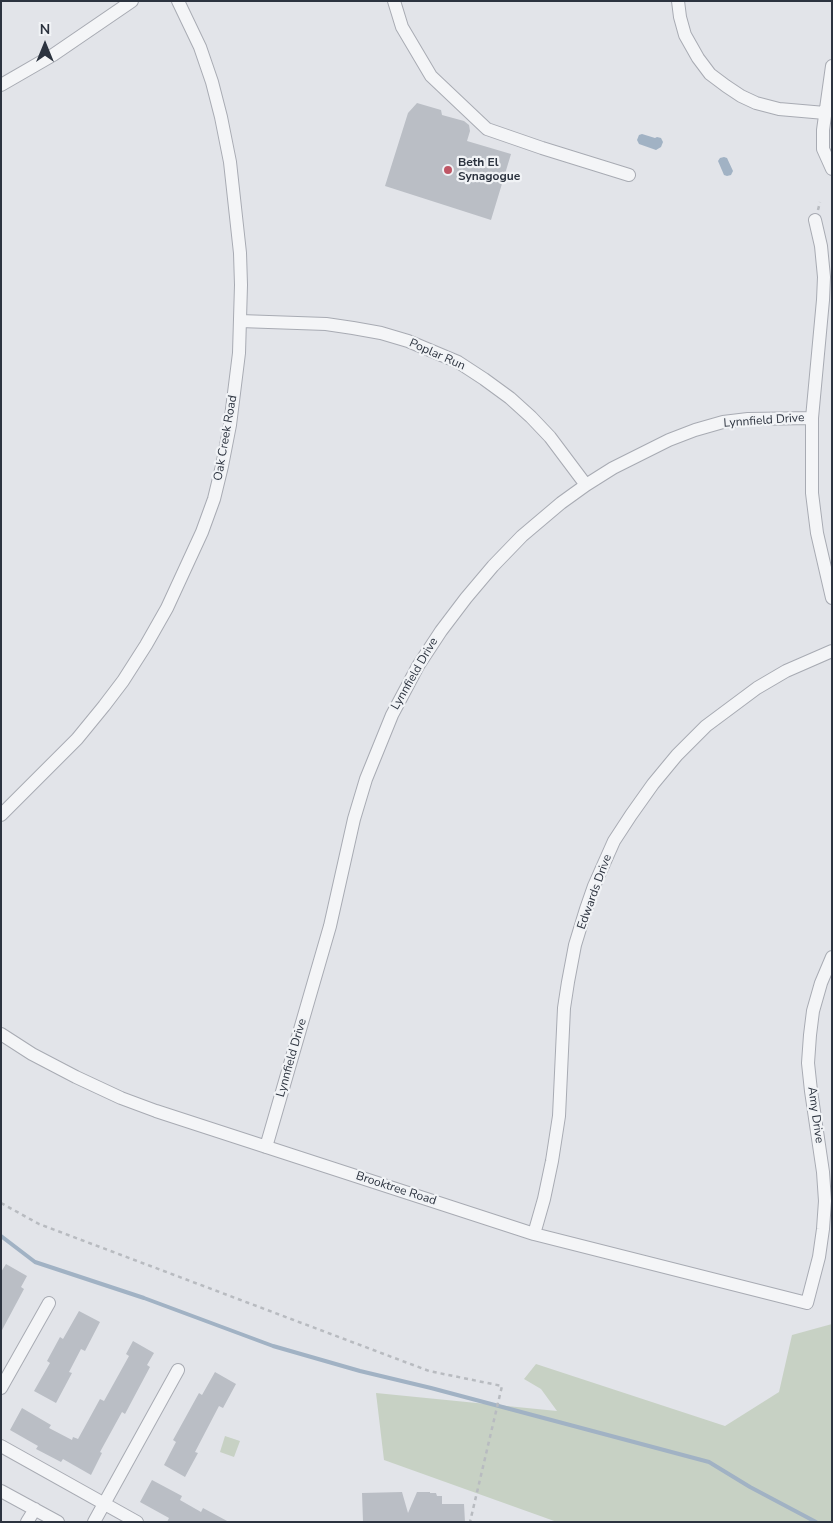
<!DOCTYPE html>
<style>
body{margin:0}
#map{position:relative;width:833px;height:1523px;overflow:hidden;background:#e2e4e9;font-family:"Nunito Sans",sans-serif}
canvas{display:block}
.frame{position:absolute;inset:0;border:2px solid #2c333f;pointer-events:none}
.north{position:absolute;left:20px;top:20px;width:50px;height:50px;-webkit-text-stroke:4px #f1f3f6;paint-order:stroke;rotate:0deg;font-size:14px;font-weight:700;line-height:20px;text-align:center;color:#2c333f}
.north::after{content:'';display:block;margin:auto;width:18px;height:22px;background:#2c333f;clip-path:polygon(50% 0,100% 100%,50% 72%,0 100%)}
</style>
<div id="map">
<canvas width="833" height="1523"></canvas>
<div class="frame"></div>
<div class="north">N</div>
</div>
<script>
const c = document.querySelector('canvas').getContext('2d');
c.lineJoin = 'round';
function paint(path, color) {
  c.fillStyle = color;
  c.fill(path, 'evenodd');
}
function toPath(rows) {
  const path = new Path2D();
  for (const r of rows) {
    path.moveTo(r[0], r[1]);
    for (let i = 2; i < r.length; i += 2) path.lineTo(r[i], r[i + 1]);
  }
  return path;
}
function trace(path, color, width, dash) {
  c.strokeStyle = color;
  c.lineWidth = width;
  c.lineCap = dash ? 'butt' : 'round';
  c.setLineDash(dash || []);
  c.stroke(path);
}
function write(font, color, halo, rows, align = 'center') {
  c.font = font + ' "Nunito Sans",sans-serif';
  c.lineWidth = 4.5;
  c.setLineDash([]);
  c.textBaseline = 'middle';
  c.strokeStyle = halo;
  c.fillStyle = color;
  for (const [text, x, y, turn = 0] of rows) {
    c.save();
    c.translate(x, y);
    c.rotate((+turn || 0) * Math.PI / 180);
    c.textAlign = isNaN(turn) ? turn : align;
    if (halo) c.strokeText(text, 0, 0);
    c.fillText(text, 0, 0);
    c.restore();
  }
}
const green = toPath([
 [832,1324,832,1522,557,1522,384,1460,376,1393,557,1411,541,1389,524,1379,536,1364,725,1426,779,1392,792,1335],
 [225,1436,240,1441,234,1457,220,1452]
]);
const water = toPath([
 [642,134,655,138,657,137,661,138,663,142,661,147,656,150,639,144,637,140,639,135],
 [724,157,727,158,733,171,731,175,727,176,724,175,718,161,720,158]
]);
const stream = toPath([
 [1,1236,35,1262,144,1298,273,1346,360,1371,431,1388,709,1462,750,1487,816,1522]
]);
const building = toPath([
 [417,103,441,110,442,115,464,121,469,125,470,131,467,141,511,154,491,220,385,186,408,113],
 [6,1264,27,1276,21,1287,24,1289,1,1332,1,1272],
 [79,1311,100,1322,85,1351,81,1349,69,1372,72,1373,56,1403,34,1391,50,1363,47,1361,60,1337,63,1339],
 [133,1341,154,1353,147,1365,150,1367,125,1414,122,1412,100,1452,102,1453,91,1475,63,1459,61,1462,36,1449,38,1446,10,1430,22,1408,51,1425,49,1428,72,1440,73,1437,78,1439,100,1399,104,1401,129,1356,126,1354],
 [215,1372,236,1384,223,1408,219,1406,195,1452,198,1453,185,1477,164,1465,176,1442,173,1440,199,1393,202,1395],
 [152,1480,182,1496,180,1500,201,1512,203,1508,229,1522,167,1522,169,1518,140,1502],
 [402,1492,408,1513,417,1492,430,1492,430,1493,436,1493,437,1496,442,1496,442,1504,464,1504,465,1522,363,1522,362,1493]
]);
const path = toPath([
 [818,210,820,202],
 [1,1203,39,1224,429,1371,502,1386,470,1522]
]);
const minor = toPath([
 [394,1,402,27,431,76,487,129,542,148,629,175],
 [678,1,680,17,685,35,698,58,710,74,726,86,741,96,756,103,779,109,825,113],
 [1,85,53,55,132,1],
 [832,169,823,149,823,130,832,66],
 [815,220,821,246,824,277,823,300,812,418,812,493,817,533,832,598],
 [240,321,326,324,353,328,381,333,408,341,458,362,484,379,510,398,531,417,550,437,586,485],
 [1,815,77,739,104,706,123,681,146,645,167,608,202,532,214,499,222,466,230,425,239,353,241,285,240,253,230,162,221,117,212,82,200,47,178,1],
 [1,1034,32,1054,76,1077,121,1098,156,1111,534,1234,807,1303,819,1257,823,1229,825,1201,823,1172,811,1091,808,1063,810,1035,813,1011,821,983,832,957],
 [266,1147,330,926,354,819,366,779,392,715,418,666,441,631,466,598,493,566,522,536,561,503,586,485,613,468,669,440,695,430,723,422,748,419,812,418],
 [534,1234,544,1199,552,1161,559,1116,564,1008,568,982,575,945,586,909,594,886,614,841,631,815,653,784,677,755,706,726,757,688,786,671,832,651],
 [1,1388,49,1303],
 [1,1446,137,1522],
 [1,1491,58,1522],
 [27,1522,35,1509],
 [94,1522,178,1370]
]);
const markers = [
 [448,170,5,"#bf5665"]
];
const poiNames = [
 ["Beth El",458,163],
 ["Synagogue",458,177]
];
const streetNames = [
 ["Poplar Run",437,355,24],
 ["Lynnfield Drive",764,421,-4],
 ["Oak Creek Road",226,438,-80],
 ["Lynnfield Drive",415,674,-60],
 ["Edwards Drive",595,892,-70],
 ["Lynnfield Drive",292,1058,-74],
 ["Amy Drive",815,1115,82],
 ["Brooktree Road",396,1189,18]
];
paint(green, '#c7d1c4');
paint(water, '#a1b2c4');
trace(stream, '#a1b2c4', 4);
paint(building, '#babec5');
trace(minor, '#a8abb3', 14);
trace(path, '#b8bbc0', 2.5, [4, 4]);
trace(minor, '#f4f5f7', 12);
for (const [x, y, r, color] of markers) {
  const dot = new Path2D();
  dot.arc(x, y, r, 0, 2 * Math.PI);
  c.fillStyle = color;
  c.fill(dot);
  trace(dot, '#f1f3f6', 2);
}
write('bold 12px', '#2c333f', '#f1f3f6', poiNames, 'left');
write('12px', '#2c333f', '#f1f3f6', streetNames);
</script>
